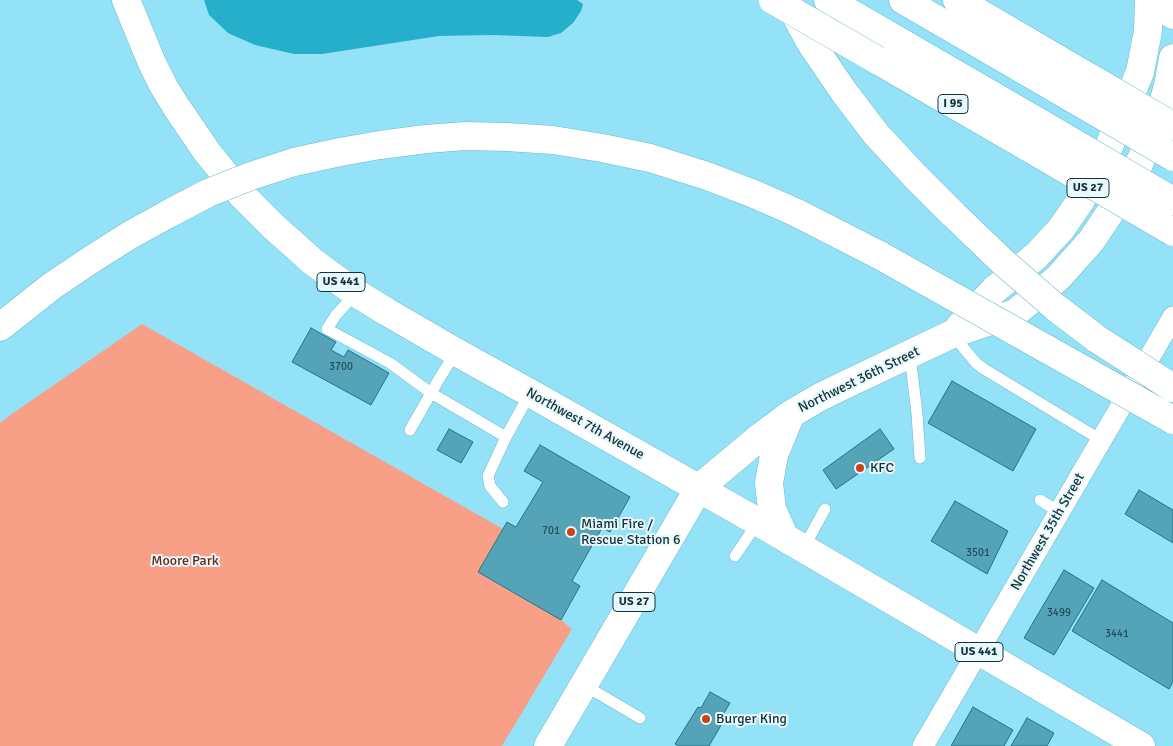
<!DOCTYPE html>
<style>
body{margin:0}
canvas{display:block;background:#93e2f7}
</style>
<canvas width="1173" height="746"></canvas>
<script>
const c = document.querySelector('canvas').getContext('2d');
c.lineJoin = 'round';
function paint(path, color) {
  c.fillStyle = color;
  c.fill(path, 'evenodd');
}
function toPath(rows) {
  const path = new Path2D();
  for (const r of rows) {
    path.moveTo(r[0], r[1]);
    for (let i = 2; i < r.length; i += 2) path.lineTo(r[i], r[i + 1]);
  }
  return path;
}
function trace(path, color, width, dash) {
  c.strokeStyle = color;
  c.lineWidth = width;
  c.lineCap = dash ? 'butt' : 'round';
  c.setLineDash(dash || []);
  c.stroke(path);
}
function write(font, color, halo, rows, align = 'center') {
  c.font = font + ' Signika,sans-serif';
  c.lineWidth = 4;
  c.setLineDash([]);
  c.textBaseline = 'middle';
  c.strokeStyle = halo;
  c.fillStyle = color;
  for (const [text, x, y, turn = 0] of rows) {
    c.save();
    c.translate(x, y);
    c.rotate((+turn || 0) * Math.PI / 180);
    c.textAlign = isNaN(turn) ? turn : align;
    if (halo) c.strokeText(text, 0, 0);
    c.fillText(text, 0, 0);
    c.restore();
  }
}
const green = toPath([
 [142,324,503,529,478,572,561,620,572,629,502,746,0,746,0,423,9,416]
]);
const water = toPath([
 [204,0,577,0,583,4,581,11,573,23,561,33,548,37,492,35,439,36,322,54,294,54,255,45,228,33,209,15]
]);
const building = toPath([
 [311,328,336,342,331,350,344,357,348,350,389,373,371,405,292,362,311,328],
 [952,381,1036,429,1013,471,928,423,952,381],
 [449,429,473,442,461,463,437,450,449,429],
 [880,429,894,449,836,489,823,470,880,429],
 [540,445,630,497,610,532,602,528,572,581,580,586,561,620,478,572,507,522,516,527,543,482,524,471,540,445],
 [1139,490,1173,510,1173,543,1125,514,1139,490],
 [955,501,1008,531,987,574,931,541,955,501],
 [1064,570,1094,588,1054,655,1024,638,1064,570],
 [1102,580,1173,623,1173,682,1169,689,1072,631,1102,580],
 [710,692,730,703,721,718,724,720,709,746,679,746,675,744,698,707,701,708,710,692],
 [973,707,1013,730,1004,746,951,746,973,707],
 [1027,718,1054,733,1047,746,1011,746,1027,718]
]);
const lane = toPath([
 [356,293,336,315,327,329,390,363,431,393,506,437],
 [952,334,976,363,984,369,1101,440],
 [910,355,917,414,920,458],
 [410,430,439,379,456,352],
 [1040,500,1059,512],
 [503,502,490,486,488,476,506,437,530,393],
 [803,549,825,509],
 [735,556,758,522],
 [584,685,640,718]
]);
const street = toPath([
 [923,746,1173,317]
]);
const primary = toPath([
 [126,0,152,63,164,87,177,108,207,152,240,193,274,227,312,261,332,276,356,293,387,312,456,352,530,393,758,522,1141,746],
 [960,326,994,290,1036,256,1061,229,1081,200,1107,151,1140,72,1148,31,1149,0],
 [785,538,772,509,769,483,774,455,791,414],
 [548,746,699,488,760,437,791,414,820,397,851,382,952,334,1015,313,1058,278,1091,241,1128,186,1154,133,1168,86,1173,58]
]);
const highway = toPath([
 [828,0,1042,124],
 [903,0,1058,90],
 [957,0,1070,66],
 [1150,0,1173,15],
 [788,1,810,42,844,92,876,134,914,175,954,215],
 [877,60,1029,148],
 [340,152,380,145,426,139,465,136,507,137,553,140,602,148,650,158,707,176,754,194,795,212,881,256],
 [0,327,52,286,92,259,130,235,170,213]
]);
const highwayBridge = toPath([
 [773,0,877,60],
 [1070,66,1173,126],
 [1058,90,1173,157],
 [1042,124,1173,201],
 [1029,148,1173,232],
 [170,213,208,193,251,176,294,162,340,152],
 [954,215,1003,262,1055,307,1097,339,1173,388],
 [881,256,1173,420]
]);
const markers = [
 [860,468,5,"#ca4218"],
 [571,532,5,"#ca4218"],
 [706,719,5,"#ca4218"]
];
const numberNames = [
 ["3700",341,367],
 ["701",551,531],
 ["3501",978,553],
 ["3499",1059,613],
 ["3441",1117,634]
];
const shields = [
 [953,104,30],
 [1088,188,42],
 [341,282,48],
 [634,602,42],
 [979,652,48]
];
const shieldNames = [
 ["I 95",953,104],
 ["US 27",1088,188],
 ["US 441",341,282],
 ["US 27",634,602],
 ["US 441",979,652]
];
const streetNames = [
 ["Northwest 36th Street",859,380,-26],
 ["Northwest 7th Avenue",585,424,29],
 ["Northwest 35th Street",1048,532,-60]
];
const poiNames = [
 ["KFC",870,468],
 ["Miami Fire /",581,524],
 ["Rescue Station 6",581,540],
 ["Burger King",716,719]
];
const parkNames = [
 ["Moore Park",185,561]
];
paint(green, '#f8a087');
paint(water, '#26afcb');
paint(building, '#54a3b7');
trace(building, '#207588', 1);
trace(lane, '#6ab9cd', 12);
trace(street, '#6ab9cd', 22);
trace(primary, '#6ab9cd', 29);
trace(highway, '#6ab9cd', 29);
trace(lane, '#fff', 11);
trace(street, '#fff', 21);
trace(primary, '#fff', 28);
trace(highway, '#fff', 28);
trace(highwayBridge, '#6ab9cd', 29, []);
trace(highwayBridge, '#fff', 28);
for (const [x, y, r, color] of markers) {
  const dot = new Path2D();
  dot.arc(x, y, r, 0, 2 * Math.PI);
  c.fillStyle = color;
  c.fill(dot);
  trace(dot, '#e9f8fc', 2);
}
write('11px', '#224f5a', null, numberNames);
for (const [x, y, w] of shields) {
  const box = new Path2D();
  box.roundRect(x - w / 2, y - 9.5, w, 19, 4);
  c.fillStyle = '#e9f8fc';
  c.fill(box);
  trace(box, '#12333b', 1);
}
write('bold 12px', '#12333b', null, shieldNames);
write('14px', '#12333b', '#e9f8fc', streetNames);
write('14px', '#12333b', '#e9f8fc', poiNames, 'left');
write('14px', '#6b2511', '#e9f8fc', parkNames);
</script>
